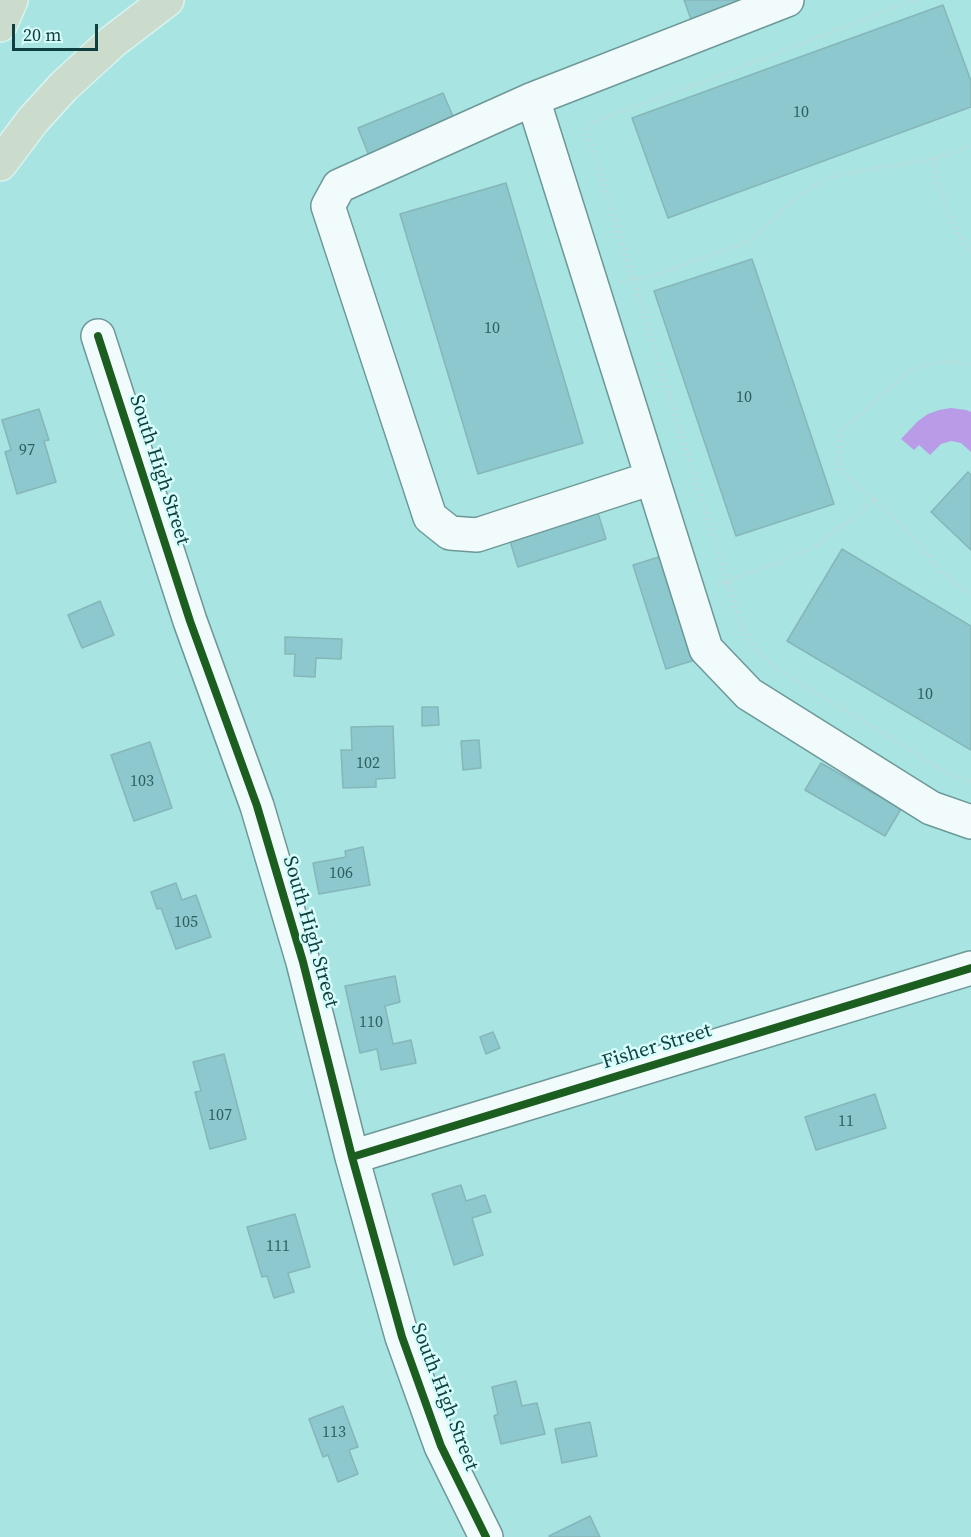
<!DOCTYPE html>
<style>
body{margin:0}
#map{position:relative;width:971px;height:1537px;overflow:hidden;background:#a8e4e2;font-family:"Source Serif 4",serif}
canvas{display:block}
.scale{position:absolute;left:12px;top:24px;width:86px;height:27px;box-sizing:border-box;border:3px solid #0e3e3d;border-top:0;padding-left:8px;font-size:18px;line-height:21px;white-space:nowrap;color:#0e3e3d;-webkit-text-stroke:4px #d6fdfb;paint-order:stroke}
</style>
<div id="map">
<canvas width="971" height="1537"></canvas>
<div class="scale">20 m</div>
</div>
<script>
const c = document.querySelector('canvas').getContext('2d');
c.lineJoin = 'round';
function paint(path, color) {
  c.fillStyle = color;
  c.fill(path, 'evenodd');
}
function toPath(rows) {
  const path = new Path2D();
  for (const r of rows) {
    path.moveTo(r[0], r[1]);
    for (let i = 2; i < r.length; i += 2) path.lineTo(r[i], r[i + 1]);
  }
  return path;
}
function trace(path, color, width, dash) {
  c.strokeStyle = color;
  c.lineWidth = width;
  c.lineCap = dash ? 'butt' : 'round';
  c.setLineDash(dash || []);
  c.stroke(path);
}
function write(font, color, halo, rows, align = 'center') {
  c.font = font + ' "Source Serif 4",serif';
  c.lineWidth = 5;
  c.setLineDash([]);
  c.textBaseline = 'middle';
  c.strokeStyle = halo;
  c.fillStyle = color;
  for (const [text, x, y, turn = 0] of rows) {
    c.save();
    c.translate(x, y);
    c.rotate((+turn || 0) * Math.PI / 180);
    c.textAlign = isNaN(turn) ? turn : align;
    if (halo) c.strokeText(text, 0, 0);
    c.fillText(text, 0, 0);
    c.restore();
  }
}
const water = toPath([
 [951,408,966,410,971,412,971,452,961,443,951,441,941,444,930,455,919,445,914,450,901,439,918,421,928,414,939,410]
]);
const building = toPath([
 [684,0,758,0,693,25,684,0],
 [943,5,971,81,971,107,668,218,632,118,943,5],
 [443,93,455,121,369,156,358,128,443,93],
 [506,183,583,443,478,474,400,214,506,183],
 [752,259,834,504,736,536,654,291,752,259],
 [39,409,49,440,44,441,56,482,17,494,5,452,11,450,2,420,39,409],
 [968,472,971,475,971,550,931,512,968,472],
 [597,510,606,539,518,567,509,538,597,510],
 [842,549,971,626,971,750,787,641,842,549],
 [662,556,695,660,666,669,633,565,662,556],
 [100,601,114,635,82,648,68,615,100,601],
 [285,637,342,639,341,659,316,658,315,677,294,676,295,654,285,654,285,637],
 [422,707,438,707,439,725,422,726,422,707],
 [393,726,395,778,376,779,376,787,343,788,341,750,352,750,351,727,393,726],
 [479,740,481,768,463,770,461,741,479,740],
 [150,742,172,808,134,821,111,755,150,742],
 [821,763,901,809,885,836,805,790,821,763],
 [363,847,370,885,319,894,313,863,346,857,345,851,363,847],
 [176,883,182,900,196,895,211,937,176,949,161,908,157,909,151,892,176,883],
 [395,976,400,1002,385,1006,393,1044,411,1040,416,1063,381,1070,377,1049,360,1053,345,986,395,976],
 [493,1032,500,1048,486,1054,480,1037,493,1032],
 [224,1054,246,1139,210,1149,195,1092,201,1091,193,1062,224,1054],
 [875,1094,886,1128,816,1150,805,1117,875,1094],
 [461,1185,466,1201,485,1195,491,1212,472,1218,483,1255,454,1265,432,1194,461,1185],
 [295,1214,310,1267,288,1273,294,1292,274,1298,267,1276,262,1277,247,1227,295,1214],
 [516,1381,522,1406,537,1403,545,1434,501,1444,494,1416,498,1414,492,1387,516,1381],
 [343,1406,358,1447,349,1450,358,1474,338,1482,328,1455,323,1457,309,1419,343,1406],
 [590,1422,597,1456,562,1463,555,1429,590,1422],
 [590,1516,600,1537,550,1537,549,1536,590,1516]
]);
const path = toPath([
 [913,0,719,76,585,125,727,581,775,564,819,544,875,500,847,478,837,461,839,438,845,427,912,369,945,361,971,364],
 [933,159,937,184,958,234,971,253],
 [621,282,655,275,750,241,795,198,818,183,831,177,877,168,933,159,971,146],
 [875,500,910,533,942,574,958,586,971,594],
 [718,584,727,581,742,628,754,648,779,670,949,774,971,782]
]);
const minor = toPath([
 [787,0,533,99,706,649,749,694,931,808,971,822],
 [533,99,339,186,328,206,430,517,450,533,477,535,652,478],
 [98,336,190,621,257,806,303,962,352,1157,402,1337,441,1446,486,1537],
 [352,1157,971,968]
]);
const highway = toPath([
 [0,25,11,0],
 [0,164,33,120,64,86,112,42,167,0]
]);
const cycleway = toPath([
 [98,336,190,621,257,806,303,962,352,1157,402,1337,441,1446,486,1537],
 [352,1157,971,968]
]);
const numberNames = [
 ["10",801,113],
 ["10",492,329],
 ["10",744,398],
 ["97",27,451],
 ["10",925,695],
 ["102",368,764],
 ["103",142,782],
 ["106",341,874],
 ["105",186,923],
 ["110",371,1023],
 ["107",220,1116],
 ["11",846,1122],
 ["111",278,1247],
 ["113",334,1433]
];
const streetNames = [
 ["South High Street",159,470,72],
 ["South High Street",310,932,74],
 ["Fisher Street",657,1047,-17],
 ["South High Street",444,1397,69]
];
paint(water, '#ba9be8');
paint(building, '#8cc8cd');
trace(building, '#86b6b9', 1.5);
trace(minor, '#6d9897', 36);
trace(highway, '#d8f3f2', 36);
trace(path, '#c6dad9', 4, [1.5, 4.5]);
trace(minor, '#f2fbfb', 33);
trace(highway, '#cbdccd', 33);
trace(cycleway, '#1b5e20', 8);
write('16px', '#2e6061', null, numberNames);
write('20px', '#0e3e3d', '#d6fdfb', streetNames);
</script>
